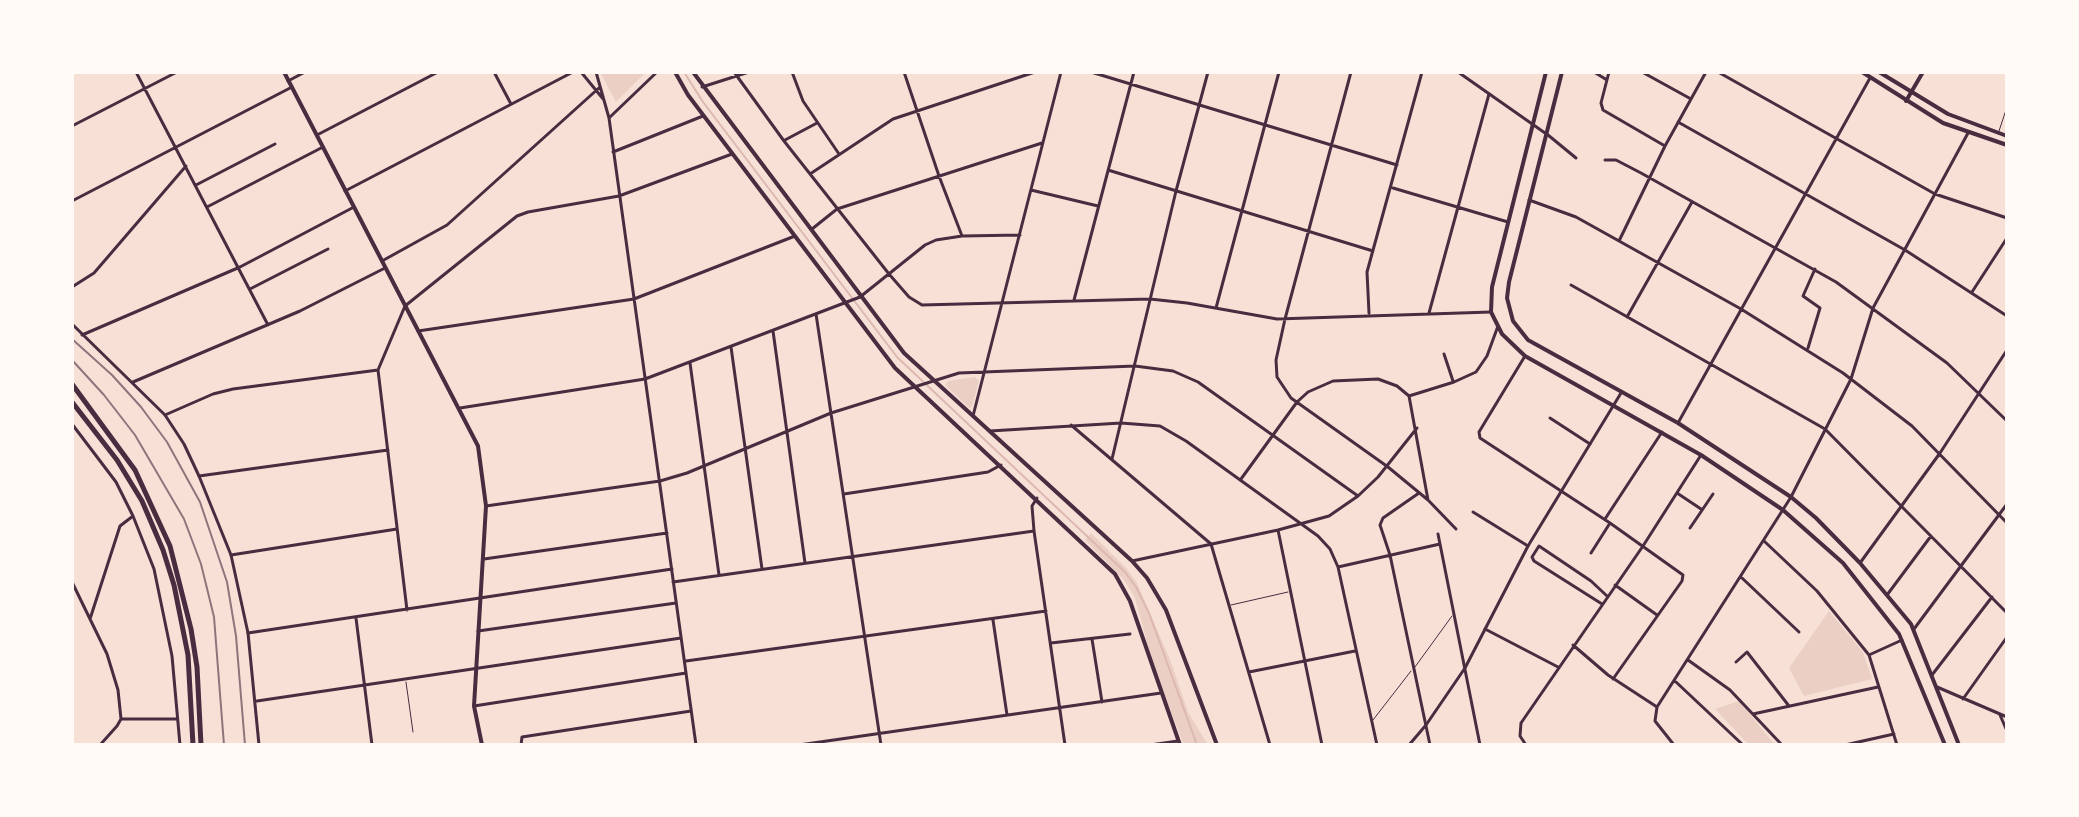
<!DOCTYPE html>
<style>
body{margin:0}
#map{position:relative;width:2079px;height:817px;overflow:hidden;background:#f7e1d7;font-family:"Crimson Pro",serif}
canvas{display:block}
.frame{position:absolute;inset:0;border:74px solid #fffaf5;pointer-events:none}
</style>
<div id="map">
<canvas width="2079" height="817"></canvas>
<div class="frame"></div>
</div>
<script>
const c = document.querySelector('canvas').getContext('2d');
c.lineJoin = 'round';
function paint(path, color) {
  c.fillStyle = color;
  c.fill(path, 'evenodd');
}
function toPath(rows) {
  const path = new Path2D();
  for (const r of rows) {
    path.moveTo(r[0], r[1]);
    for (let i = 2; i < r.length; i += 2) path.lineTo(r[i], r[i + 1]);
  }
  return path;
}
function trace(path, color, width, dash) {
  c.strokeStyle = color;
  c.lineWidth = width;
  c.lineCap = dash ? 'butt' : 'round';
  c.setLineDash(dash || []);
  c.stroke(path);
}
const green = toPath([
 [600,72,646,72,616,102],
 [975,377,979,381,972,407,969,408,945,385,948,381],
 [1091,533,1126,568,1137,583,1171,662,1188,712,1208,745,1184,745,1155,671,1135,598,1125,581,1085,540],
 [1829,611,1863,652,1872,679,1804,696,1789,668],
 [1739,701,1770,739,1777,745,1749,745,1715,709]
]);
const stream = toPath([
 [684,72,703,102,897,357,1125,572,1136,587,1149,613,1197,745]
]);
const service = toPath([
 [1999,131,2007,107],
 [1231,605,1288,592],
 [1415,667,1452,616],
 [406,682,413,732],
 [1373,720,1411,671]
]);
const minor = toPath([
 [136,72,268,325],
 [494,72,511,104],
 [581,72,604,100],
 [596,72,609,118,696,745],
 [734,72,784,141,889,274,909,297,922,305,1150,299,1187,303,1277,319,1491,312],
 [792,72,803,101,839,154],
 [904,72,939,176,962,236],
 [1091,72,1397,165],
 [1351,72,1285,319,1276,360,1277,377,1291,398,1388,467,1428,500,1456,529],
 [1594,72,1607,80],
 [1609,72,1601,103,1603,110,1665,146],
 [1642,72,1691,99],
 [1718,72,1935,194,2007,218],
 [288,81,305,72],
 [702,87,749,72],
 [609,118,657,72],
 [1678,122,1905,250,2007,316],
 [72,126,177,72],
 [317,135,438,72],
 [1548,135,1576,158],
 [785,140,817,123],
 [613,152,703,116],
 [1605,160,1616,160,1641,173,1836,282,1947,363,2007,421],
 [1108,170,1373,251],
 [810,174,893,119,1035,72],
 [196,185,275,144],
 [1393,188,1508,222],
 [1031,190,1098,206],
 [345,191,573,72],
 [1529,200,1576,217,1741,309,1843,373,1912,426,2007,523],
 [72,201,292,87],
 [207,207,323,147],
 [812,229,837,209,1042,143],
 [1619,241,1665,146,1706,72],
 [382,261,447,225,600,87],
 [1571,285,1825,429,2007,613],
 [72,287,94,273,186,166],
 [250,289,328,249],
 [1972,292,2007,238],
 [1074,300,1134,72],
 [1216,308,1279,72],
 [1369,313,1367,272,1422,72],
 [1429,313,1489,94],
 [816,314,881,745],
 [1627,317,1692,202],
 [418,331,634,299,795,236],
 [773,331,805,563],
 [82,335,240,267,354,207],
 [731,347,762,569],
 [1808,348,1820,308,1803,296,1815,269],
 [1444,354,1453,381],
 [1525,356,1479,432,1480,438,1610,523,1683,575,1682,581,1613,679],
 [690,363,719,575],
 [133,382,300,311,385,268],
 [1409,396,1454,382,1476,372,1487,356,1498,326],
 [460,408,645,379,860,297,925,245,936,240,962,236,1020,235],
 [165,415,213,394,233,389,378,370],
 [973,416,1061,72],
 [1550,418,1590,444],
 [1678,423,1870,78],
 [72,424,116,482,133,516,154,569,172,656,180,745],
 [1071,425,1211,544,1270,745],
 [990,431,1121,423,1160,426,1186,441,1318,536,1330,549,1338,567,1377,745],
 [1112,459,1176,191,1208,72],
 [199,476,388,450],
 [1241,479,1297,402,1308,392,1333,381,1378,379,1397,386,1409,396,1428,500],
 [1419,493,1383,518,1380,525,1390,555,1430,745],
 [1677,493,1701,509],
 [844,494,988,472,1001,465],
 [1037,498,1032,506,1034,531,1065,745],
 [486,506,660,481,687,473,831,413,959,373,1135,366,1173,371,1198,382,1358,496],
 [1473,512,1528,546],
 [1605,519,1662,432],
 [1690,528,1713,494],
 [1278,530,1322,745],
 [1438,534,1480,745],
 [1764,541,1817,591,1869,655,1897,745],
 [1591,553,1610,523],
 [231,555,397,529],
 [484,559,667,533],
 [1132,561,1278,530,1329,516,1358,496,1378,477,1417,428],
 [1860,563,1940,453,2007,350],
 [1338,567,1440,544],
 [1742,578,1799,632],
 [72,582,107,654,118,690,121,719,117,726,100,745],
 [673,582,1034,531],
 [1615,585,1657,615],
 [1887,595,1931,536],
 [1602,604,1534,561,1532,557,1539,546,1591,581,1607,596],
 [407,610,378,370,405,306,517,216,528,212,619,196,732,154],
 [356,618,372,745],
 [90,619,120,526,133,516],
 [993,620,1007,715],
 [1485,629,1558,667],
 [1914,629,2007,504],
 [478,631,676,603],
 [248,633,672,569],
 [1092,639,1102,702],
 [1051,643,1130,634],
 [1573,645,1608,675,1657,707],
 [1869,655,1902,640],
 [1688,660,1730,690,1782,745],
 [686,661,1046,611],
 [1736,662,1747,652,1789,706],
 [1249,672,1355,651],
 [1932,675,1992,597],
 [1676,682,1743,745],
 [1937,687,2007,717],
 [1963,699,2007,637],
 [257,701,681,638],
 [474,706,686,673],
 [1753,714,1878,687],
 [2000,715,2007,731],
 [121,719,177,719],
 [521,745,522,737,691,711],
 [799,745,1161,693],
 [1150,745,1178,741],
 [1526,745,1520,736,1521,723,1643,546,1701,455],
 [1674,745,1655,721,1657,707,1791,497,1851,379,1873,308,1968,133],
 [1845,745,1894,734]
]);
const tertiary = toPath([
 [1458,72,1545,133],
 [72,324,165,415,184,444,199,476,231,555,248,633,259,745],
 [1409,745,1426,725,1465,668,1528,546,1621,393]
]);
const secondary = toPath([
 [284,72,478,446,486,506,474,706,482,745],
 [1546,72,1492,287,1491,312,1502,334,1525,356,1701,455,1783,510,1843,563,1899,634,1945,745],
 [1562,72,1509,282,1507,298,1513,321,1528,340,1678,423,1791,497,1816,518,1860,563,1911,624,1959,745],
 [1906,101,1923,72]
]);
const primary = toPath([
 [675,72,688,95,895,368,1115,574,1130,601,1180,745],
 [693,72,904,353,1132,561,1147,578,1166,610,1217,745],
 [1862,72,1943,123,2007,145],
 [1879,72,1948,114,2007,136]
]);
const trunk = toPath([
 [72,384,135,470,170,546,191,629,197,667,201,745],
 [72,402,117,460,142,501,163,550,174,585,188,655,193,745]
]);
const rail = toPath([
 [72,339,112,375,141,407,167,442,200,502,227,582,236,636,245,745],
 [72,360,104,395,135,435,184,519,201,564,214,617,224,745]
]);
paint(green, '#ebcfc5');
trace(stream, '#dcb8b0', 2);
trace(service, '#4a2c40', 1);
trace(minor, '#4a2c40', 3);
trace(tertiary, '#4a2c40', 3);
trace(secondary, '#4a2c40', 4);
trace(primary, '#4a2c40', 4);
trace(trunk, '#4a2c40', 5);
trace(rail, '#8f747c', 2);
</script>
